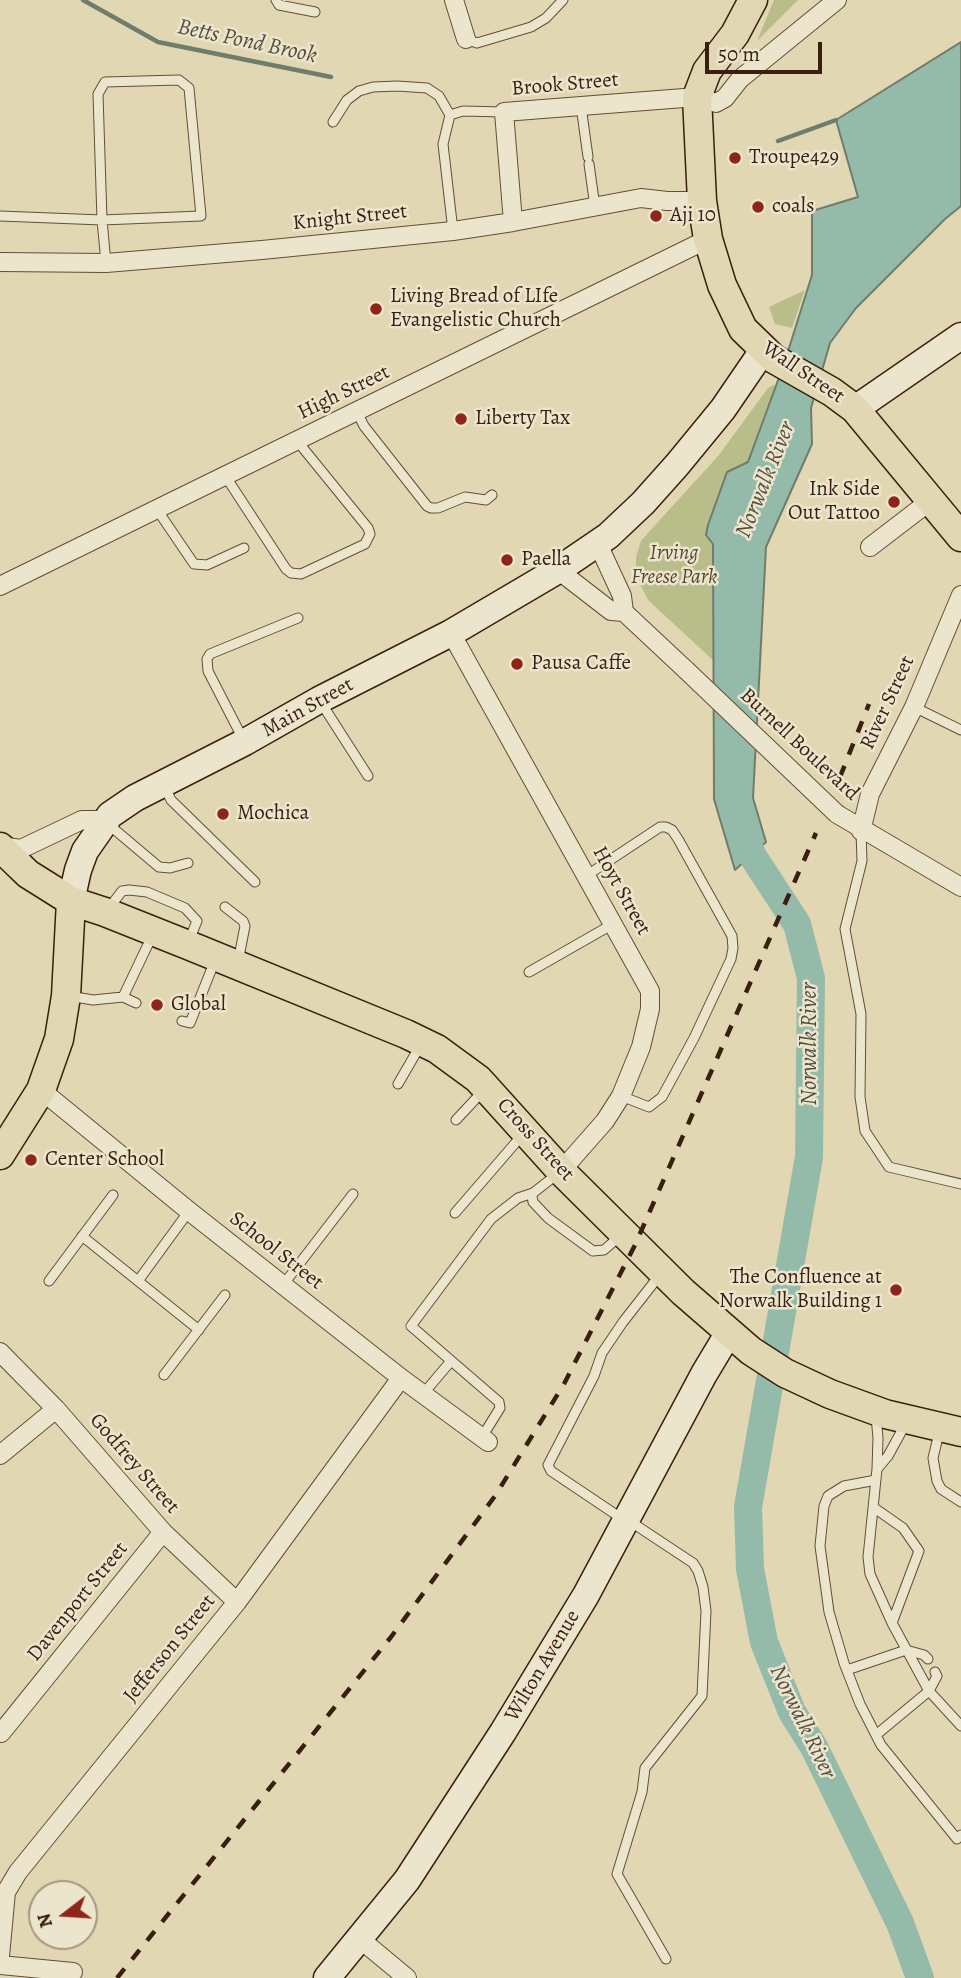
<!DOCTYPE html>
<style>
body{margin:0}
#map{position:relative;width:961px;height:1978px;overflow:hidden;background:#e1d7b2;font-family:Alegreya,serif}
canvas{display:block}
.north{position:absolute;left:28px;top:1880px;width:70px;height:70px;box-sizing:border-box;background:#ece5cd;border:2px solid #a59681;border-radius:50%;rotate:253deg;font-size:19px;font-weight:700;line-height:28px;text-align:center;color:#3a1f10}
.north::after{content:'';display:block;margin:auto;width:24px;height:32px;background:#8f2418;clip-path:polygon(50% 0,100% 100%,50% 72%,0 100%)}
.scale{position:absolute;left:705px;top:42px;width:117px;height:32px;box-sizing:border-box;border:4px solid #3a1f10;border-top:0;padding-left:9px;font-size:21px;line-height:24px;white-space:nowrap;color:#3a1f10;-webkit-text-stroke:5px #ece5cd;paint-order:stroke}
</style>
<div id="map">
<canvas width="961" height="1978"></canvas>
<div class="north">N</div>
<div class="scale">50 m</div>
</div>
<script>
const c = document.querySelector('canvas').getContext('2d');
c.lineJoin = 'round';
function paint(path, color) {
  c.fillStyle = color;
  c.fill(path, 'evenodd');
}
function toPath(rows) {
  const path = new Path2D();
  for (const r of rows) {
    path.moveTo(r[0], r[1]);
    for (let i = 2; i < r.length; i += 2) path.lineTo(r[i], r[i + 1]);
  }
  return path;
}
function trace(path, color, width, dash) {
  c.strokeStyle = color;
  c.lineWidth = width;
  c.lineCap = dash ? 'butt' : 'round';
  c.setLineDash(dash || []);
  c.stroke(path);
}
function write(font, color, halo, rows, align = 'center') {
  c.font = font + ' Alegreya,serif';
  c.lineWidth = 5;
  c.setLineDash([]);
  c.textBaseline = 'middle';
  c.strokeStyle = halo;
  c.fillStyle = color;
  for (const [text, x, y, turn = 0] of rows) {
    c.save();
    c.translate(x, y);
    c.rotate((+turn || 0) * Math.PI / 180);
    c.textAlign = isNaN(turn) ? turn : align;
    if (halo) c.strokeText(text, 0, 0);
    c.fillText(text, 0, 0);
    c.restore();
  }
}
const green = toPath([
 [774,0,798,0,757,41],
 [805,290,792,328,775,324,769,307],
 [773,385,776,385,748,462,706,535,713,544,715,662,648,600,636,576,636,557,641,541,647,534,719,455,768,388]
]);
const water = toPath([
 [961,42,961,206,945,219,856,308,830,343,811,408,812,444,766,547,753,798,766,842,735,870,714,799,713,544,706,535,708,525,727,472,748,462,784,364,812,275,812,211,858,197,836,120,961,42]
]);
const stream = toPath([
 [83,0,158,42,331,77],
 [778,141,836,120]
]);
const river = toPath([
 [739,819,752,855,797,924,811,978,809,1157,748,1507,750,1569,764,1642,792,1712,814,1747,900,1923,920,1978]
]);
const service = toPath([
 [276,0,279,5,315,12],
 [466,39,477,43,531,27,546,18,563,0],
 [581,106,588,157],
 [333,122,347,100,359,91,373,87,397,86,427,88,439,96,450,115],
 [589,164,595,207],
 [0,216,102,220,98,94,105,82,179,80,189,88,201,216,102,220,106,263],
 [453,231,443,144,450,115,463,111,504,112],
 [357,412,364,426,427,506,431,508,438,508,465,497,486,500,492,495],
 [226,477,286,569,291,573,301,574,365,544,370,534,368,528,298,442],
 [158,511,194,564,207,565,244,548],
 [320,701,368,776],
 [914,707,961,730],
 [244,741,208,671,207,659,210,654,298,618],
 [164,785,171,800,255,882],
 [108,824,159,867,170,868,188,863],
 [861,831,862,861,845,929,861,1014,860,1097,865,1131,889,1167,961,1184],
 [586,876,660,827,666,827,672,830,678,839,732,936,733,948,731,959,694,1038,662,1097,649,1107,621,1096],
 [225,907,243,921,245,926,238,962],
 [109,908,122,891,129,890,147,892,185,908,197,921,188,943],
 [529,972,613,924],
 [69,996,93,1000,123,997,152,936],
 [123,997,136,1003],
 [182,1021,190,1023,216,958],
 [398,1084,420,1046],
 [456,1120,483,1091],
 [560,1172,533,1193,532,1196,533,1202,548,1218,593,1251,604,1250,621,1235],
 [455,1213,524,1133],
 [82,1236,199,1330],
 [49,1281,113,1195],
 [138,1281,189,1211],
 [283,1285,353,1194],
 [164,1375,225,1295],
 [423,1394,451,1361],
 [876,1416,878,1438,877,1469,888,1456,906,1423],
 [940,1429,933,1458,937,1481,941,1489,961,1502],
 [482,1437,500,1408,499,1402,411,1326,491,1219,518,1198,533,1193],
 [877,1469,868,1557,870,1574,892,1623,929,1691,961,1726],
 [876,1480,844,1486,828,1496,824,1506,820,1546,829,1612,844,1663,860,1704,881,1745,957,1839,961,1835],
 [873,1507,903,1528,919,1551,892,1623],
 [624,1520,551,1471,548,1465,594,1376,602,1353,623,1322,659,1276],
 [628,1520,693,1563,698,1571,703,1587,706,1611,702,1696,645,1768,642,1792,617,1874,666,1959],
 [847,1670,906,1650,924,1655,928,1659],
 [876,1735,929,1691,937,1676,935,1672]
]);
const minor = toPath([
 [454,0,466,39],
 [513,222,504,112,697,97,716,103,725,98,740,79,837,0],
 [0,262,106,263,262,250,453,231,513,222,641,198,667,201,702,201],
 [598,544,622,596,624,612],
 [870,547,930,501],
 [558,570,611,611,624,612,686,670],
 [0,586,708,239],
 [451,633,650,991,650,1009,641,1047,621,1096,605,1121,561,1171],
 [837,814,961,887],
 [861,831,870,794,914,707,961,595],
 [0,846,21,849,82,820,104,820],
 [41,1090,189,1211,401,1378,488,1442],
 [0,1352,56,1409,163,1532,237,1602],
 [0,1455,56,1409],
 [1,1733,163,1532],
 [360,1939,407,1978],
 [0,1956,6,1892,18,1872,237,1602,401,1378],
 [0,1965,73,1972]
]);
const secondary = toPath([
 [855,409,961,336],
 [71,901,78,870,85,851,110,815,135,798,245,742,319,700,451,633,558,570,608,536,643,503,677,465,723,409,764,349],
 [327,1978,407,1880,503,1732,586,1595,704,1374,728,1334]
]);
const primary = toPath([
 [753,0,735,34,707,71,697,97,702,201,708,239,722,285,743,329,774,359,832,392,855,409,961,537],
 [0,847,28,874,71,901,105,912,188,945,406,1034,437,1049,478,1079,561,1171,683,1292,751,1351,785,1373,830,1394,885,1414,961,1432],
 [0,1155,41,1090,59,1039,66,996,71,901]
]);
const rail = toPath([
 [840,777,869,704],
 [117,1978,391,1637,495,1496,564,1384,635,1245,816,833]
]);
const minorBridge = toPath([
 [686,670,837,814]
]);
const markers = [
 [735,158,7,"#8f2418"],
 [758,207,7,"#8f2418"],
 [656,216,7,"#8f2418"],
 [376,309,7,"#8f2418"],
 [461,419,7,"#8f2418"],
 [894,502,7,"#8f2418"],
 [507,560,7,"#8f2418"],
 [517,664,7,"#8f2418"],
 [223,814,7,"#8f2418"],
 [157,1005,7,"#8f2418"],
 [31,1160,7,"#8f2418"],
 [896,1290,7,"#8f2418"]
];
const streetNames = [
 ["Brook Street",565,85,-5],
 ["Knight Street",350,218,-6],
 ["Wall Street",803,373,34],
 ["High Street",344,393,-26],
 ["River Street",888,703,-65],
 ["Main Street",308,708,-29],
 ["Burnell Boulevard",799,745,43],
 ["Hoyt Street",621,891,61],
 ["Cross Street",535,1140,48],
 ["School Street",276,1251,38],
 ["Godfrey Street",134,1464,49],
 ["Davenport Street",78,1602,-51],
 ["Jefferson Street",170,1649,-51],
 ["Wilton Avenue",543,1666,-59]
];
const poiNames = [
 ["Troupe429",749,158],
 ["coals",772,207],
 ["Aji 10",670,216],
 ["Living Bread of LIfe",390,297],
 ["Evangelistic Church",390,321],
 ["Liberty Tax",475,419],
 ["Ink Side",880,490,"right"],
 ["Out Tattoo",880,514,"right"],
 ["Paella",521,560],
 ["Pausa Caffe",531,664],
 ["Mochica",237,814],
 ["Global",171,1005],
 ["Center School",45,1160],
 ["The Confluence at",882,1278,"right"],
 ["Norwalk Building 1",882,1302,"right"]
];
const parkNames = [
 ["Irving",674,554],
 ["Freese Park",674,578]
];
const waterNames = [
 ["Betts Pond Brook",247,42,12],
 ["Norwalk River",766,480,-68],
 ["Norwalk River",810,1044,-90],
 ["Norwalk River",802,1722,64]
];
paint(green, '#b8bd89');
paint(water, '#94baaa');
trace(water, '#707c6c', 2);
trace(stream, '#707c6c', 4.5);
trace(river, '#94baaa', 28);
trace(service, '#644d38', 11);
trace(minor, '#644d38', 20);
trace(secondary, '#3a1f10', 29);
trace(primary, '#3a1f10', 31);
trace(service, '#ece5cd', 9);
trace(minor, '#ece5cd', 18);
trace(secondary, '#ece5cd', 26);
trace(primary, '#e1d7b2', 28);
trace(rail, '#3a1f10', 4.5, [12, 12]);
trace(minorBridge, '#644d38', 20, []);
trace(minorBridge, '#ece5cd', 18);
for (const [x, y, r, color] of markers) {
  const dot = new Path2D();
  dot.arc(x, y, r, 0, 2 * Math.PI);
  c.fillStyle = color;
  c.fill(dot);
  trace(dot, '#ece5cd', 2.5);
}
write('21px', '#3a1f10', '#ece5cd', streetNames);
write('21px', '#3a1f10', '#ece5cd', poiNames, 'left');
write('italic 21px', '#5a462e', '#ece5cd', parkNames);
write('italic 23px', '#554e3e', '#ece5cd', waterNames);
</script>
